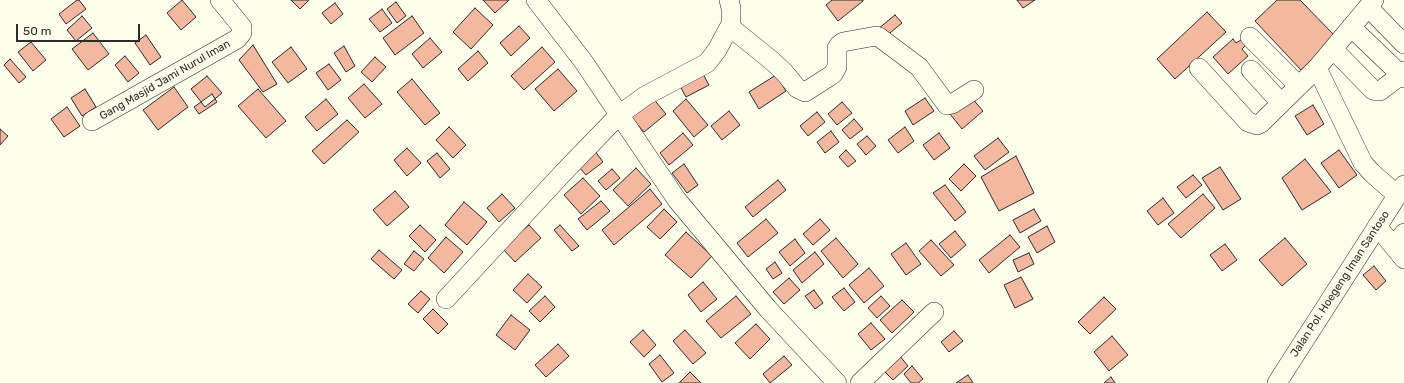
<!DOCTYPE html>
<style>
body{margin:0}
#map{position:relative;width:1404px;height:383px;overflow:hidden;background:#fdfbea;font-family:Rubik,sans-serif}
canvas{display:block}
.scale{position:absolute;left:16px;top:24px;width:124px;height:18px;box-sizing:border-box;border:2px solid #2b2b2b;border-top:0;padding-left:5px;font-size:12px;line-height:14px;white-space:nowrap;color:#2b2b2b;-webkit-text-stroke:3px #fdfbea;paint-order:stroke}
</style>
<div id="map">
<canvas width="1404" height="383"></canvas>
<div class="scale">50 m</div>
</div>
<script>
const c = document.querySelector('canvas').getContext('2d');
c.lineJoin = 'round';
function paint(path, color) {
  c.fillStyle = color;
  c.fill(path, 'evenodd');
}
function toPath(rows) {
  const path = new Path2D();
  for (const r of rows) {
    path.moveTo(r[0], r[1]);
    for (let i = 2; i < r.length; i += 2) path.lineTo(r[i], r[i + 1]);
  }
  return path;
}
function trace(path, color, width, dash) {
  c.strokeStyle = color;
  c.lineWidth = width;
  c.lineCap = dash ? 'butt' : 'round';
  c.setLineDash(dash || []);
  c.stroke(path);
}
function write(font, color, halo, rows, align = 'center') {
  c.font = font + ' Rubik,sans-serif';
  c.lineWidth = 3;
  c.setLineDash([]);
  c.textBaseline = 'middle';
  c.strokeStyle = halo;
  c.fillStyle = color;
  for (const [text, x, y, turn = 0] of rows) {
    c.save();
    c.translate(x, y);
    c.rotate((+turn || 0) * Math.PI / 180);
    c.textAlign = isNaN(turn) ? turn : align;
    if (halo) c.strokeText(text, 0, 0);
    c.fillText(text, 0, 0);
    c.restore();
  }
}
const building = toPath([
 [77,0,79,0,86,9,66,24,59,14,77,0],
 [182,0,196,17,181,30,167,13,182,0],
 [291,0,309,0,300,9,291,0],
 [483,0,509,0,495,13,483,0],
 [832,0,863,0,863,1,838,21,826,5,832,0],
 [1017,0,1035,0,1023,8,1017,0],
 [1277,0,1300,0,1335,36,1301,70,1255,21,1277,0],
 [396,2,406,16,397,23,387,9,396,2],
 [335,3,343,14,331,24,322,13,335,3],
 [475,8,493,25,471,49,453,32,475,8],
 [382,9,392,23,380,32,369,19,382,9],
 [1207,12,1226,32,1175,79,1157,59,1207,12],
 [895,15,902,23,885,37,878,29,895,15],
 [82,16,92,28,76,41,67,30,82,16],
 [412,16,424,33,395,55,383,38,412,16],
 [519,26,530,38,511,56,500,43,519,26],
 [93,33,109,54,88,70,72,49,93,33],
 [146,35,161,57,150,65,135,43,146,35],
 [430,38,442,52,423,68,412,54,430,38],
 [1233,39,1236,43,1241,40,1246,45,1242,49,1248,56,1228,74,1213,57,1233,39],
 [31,42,46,60,33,71,18,52,31,42],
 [253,45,277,84,263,92,239,60,253,45],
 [344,46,355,66,346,72,334,53,344,46],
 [291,47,307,69,288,83,272,62,291,47],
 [542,47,555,62,524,90,511,76,542,47],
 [478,51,488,63,468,81,458,69,478,51],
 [125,56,139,73,128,82,115,65,125,56],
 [375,57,386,67,372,82,361,72,375,57],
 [10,59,26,77,19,83,4,65,10,59],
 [329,64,341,80,328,90,316,73,329,64],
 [558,69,577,91,554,111,535,89,558,69],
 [702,72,709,85,686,97,679,84,702,72],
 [776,75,786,91,759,109,749,92,776,75],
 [207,76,222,93,205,107,191,89,207,76],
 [412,79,440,113,425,125,397,92,412,79],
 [364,84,382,104,365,118,348,98,364,84],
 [174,87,188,107,158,130,143,110,174,87],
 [85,89,96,107,82,116,71,98,85,89],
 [258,89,286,121,266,138,238,106,258,89],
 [212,94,217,102,199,114,194,107,212,94],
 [652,97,666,114,644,132,630,116,652,97],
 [971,97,983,111,962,129,950,114,971,97],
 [925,98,934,111,913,125,905,111,925,98],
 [326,99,338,114,317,131,305,117,326,99],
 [686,99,708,125,694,137,673,111,686,99],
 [842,102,852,113,837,125,828,114,842,102],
 [1313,105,1324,124,1307,135,1295,116,1313,105],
 [67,107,80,126,64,137,51,119,67,107],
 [729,111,740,125,722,140,711,126,729,111],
 [817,112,825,122,808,136,800,126,817,112],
 [854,119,863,129,850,139,842,130,854,119],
 [347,120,359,132,324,164,312,151,347,120],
 [449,127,466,145,453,158,436,140,449,127],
 [905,127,914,141,898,153,888,140,905,127],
 [0,129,8,136,0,145,0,129],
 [831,131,839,142,825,153,817,142,831,131],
 [683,133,693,145,669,165,660,153,683,133],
 [939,133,950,148,934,160,923,145,939,133],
 [867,136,876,146,866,155,857,144,867,136],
 [998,138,1009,152,985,170,974,156,998,138],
 [407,148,421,163,407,176,394,160,407,148],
 [846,150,856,161,848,167,839,157,846,150],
 [1339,150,1357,175,1339,188,1321,163,1339,150],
 [595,151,603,162,586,175,577,165,595,151],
 [437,153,450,169,440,178,427,161,437,153],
 [1016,156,1034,193,999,211,981,177,1016,156],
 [1305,159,1331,192,1302,210,1282,178,1305,159],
 [684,164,698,185,687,193,672,173,684,164],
 [964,164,976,176,961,191,949,179,964,164],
 [1220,167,1241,199,1223,210,1202,178,1220,167],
 [636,168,651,184,628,206,613,190,636,168],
 [612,169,620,178,606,190,598,181,612,169],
 [1193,175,1202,185,1186,198,1177,187,1193,175],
 [583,178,600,196,581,214,564,195,583,178],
 [778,180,786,190,753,217,745,207,778,180],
 [945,185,966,212,955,221,933,193,945,185],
 [650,189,662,204,614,245,602,230,650,189],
 [395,191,409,207,387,226,373,210,395,191],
 [502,194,515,208,499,222,487,208,502,194],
 [1203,194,1215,208,1181,238,1168,224,1203,194],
 [1163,198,1174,213,1158,225,1147,211,1163,198],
 [601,201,610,211,587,230,578,219,601,201],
 [464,202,487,222,467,245,445,225,464,202],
 [664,209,677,222,660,239,647,227,664,209],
 [1034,209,1041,221,1020,233,1013,220,1034,209],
 [766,219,778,233,748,257,737,243,766,219],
 [820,219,830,230,813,245,803,234,820,219],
 [420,225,436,240,425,252,409,236,420,225],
 [529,225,541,238,515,262,502,248,529,225],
 [560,225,579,246,572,251,554,230,560,225],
 [1047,226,1055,242,1037,253,1028,237,1047,226],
 [955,231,966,245,951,258,939,244,955,231],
 [686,232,712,256,691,278,665,255,686,232],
 [1010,235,1020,247,989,273,979,260,1010,235],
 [446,237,463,252,444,273,428,258,446,237],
 [836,238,858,264,843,278,821,251,836,238],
 [1285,238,1307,264,1282,286,1259,260,1285,238],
 [795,239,805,253,790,266,779,252,795,239],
 [931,240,954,265,941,276,919,251,931,240],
 [906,243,921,264,906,275,891,254,906,243],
 [1225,244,1237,260,1222,271,1210,255,1225,244],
 [379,250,402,270,394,279,371,259,379,250],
 [414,251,424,259,414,271,404,264,414,251],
 [815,252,824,264,802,283,793,270,815,252],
 [1029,253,1034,264,1018,272,1013,260,1029,253],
 [775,262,782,273,773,279,766,269,775,262],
 [1374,266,1386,281,1376,290,1363,275,1374,266],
 [869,268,884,286,864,303,849,285,869,268],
 [528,274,542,287,527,303,513,290,528,274],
 [1021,277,1033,299,1015,308,1004,285,1021,277],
 [789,278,800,290,784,304,773,292,789,278],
 [703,282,717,299,701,312,688,295,703,282],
 [844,288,855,302,844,311,832,297,844,288],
 [814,290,823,303,815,309,805,296,814,290],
 [421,291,430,299,418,313,408,304,421,291],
 [545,296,555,307,540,322,529,311,545,296],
 [736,296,751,314,721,338,706,321,736,296],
 [881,296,890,306,877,318,868,308,881,296],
 [1104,297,1116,309,1090,334,1078,322,1104,297],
 [902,300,914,312,892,333,880,320,902,300],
 [433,309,448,324,438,334,423,319,433,309],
 [511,315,530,330,515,350,496,335,511,315],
 [871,323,885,339,871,350,858,334,871,323],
 [756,324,770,339,750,359,735,343,756,324],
 [643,330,656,345,644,357,630,342,643,330],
 [685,330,706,353,693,364,673,341,685,330],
 [954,331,963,341,949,352,941,342,954,331],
 [1112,336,1128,355,1109,371,1094,352,1112,336],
 [558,344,569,356,546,377,535,365,558,344],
 [660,355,674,373,662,382,649,364,660,355],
 [899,355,908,366,893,380,883,370,899,355],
 [784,356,792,365,770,383,763,374,784,356],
 [912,366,923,379,918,383,911,383,904,374,912,366],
 [690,372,701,383,679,383,690,372],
 [968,375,973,383,956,383,968,375],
 [1111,377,1115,383,1104,383,1111,377]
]);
const minor = toPath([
 [536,0,583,61,677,200,768,309,837,383],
 [1368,7,1404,44],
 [730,27,771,60,784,72,797,88,805,92,827,78,833,74,837,67,837,48,839,45,843,42,876,36,879,37,919,67,947,105,952,104,974,90],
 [1351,27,1404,78],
 [1250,37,1299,86],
 [1333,49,1373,90,1377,91,1380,91,1401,75,1404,71],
 [1199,68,1248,122,1257,125,1261,123,1317,68,1374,0],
 [1317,68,1363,163,1372,173,1397,195],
 [1251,70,1281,103],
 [92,121,237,39,242,33,242,27,220,0],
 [1377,226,1404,259],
 [1394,247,1404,233],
 [446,299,562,174,619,115,645,96,707,63,717,50,731,24,731,8,729,0],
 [860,383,934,312],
 [1277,383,1404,185]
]);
const streetNames = [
 ["Gang Masjid Jami Nurul Iman",165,80,-30],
 ["Jalan Pol. Hoegeng Iman Santoso",1340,284,-57]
];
paint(building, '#f2b8a0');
trace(building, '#2b2b2b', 1);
trace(minor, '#2b2b2b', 20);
trace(minor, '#fdfbea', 19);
write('11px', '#2b2b2b', '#fdfbea', streetNames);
</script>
